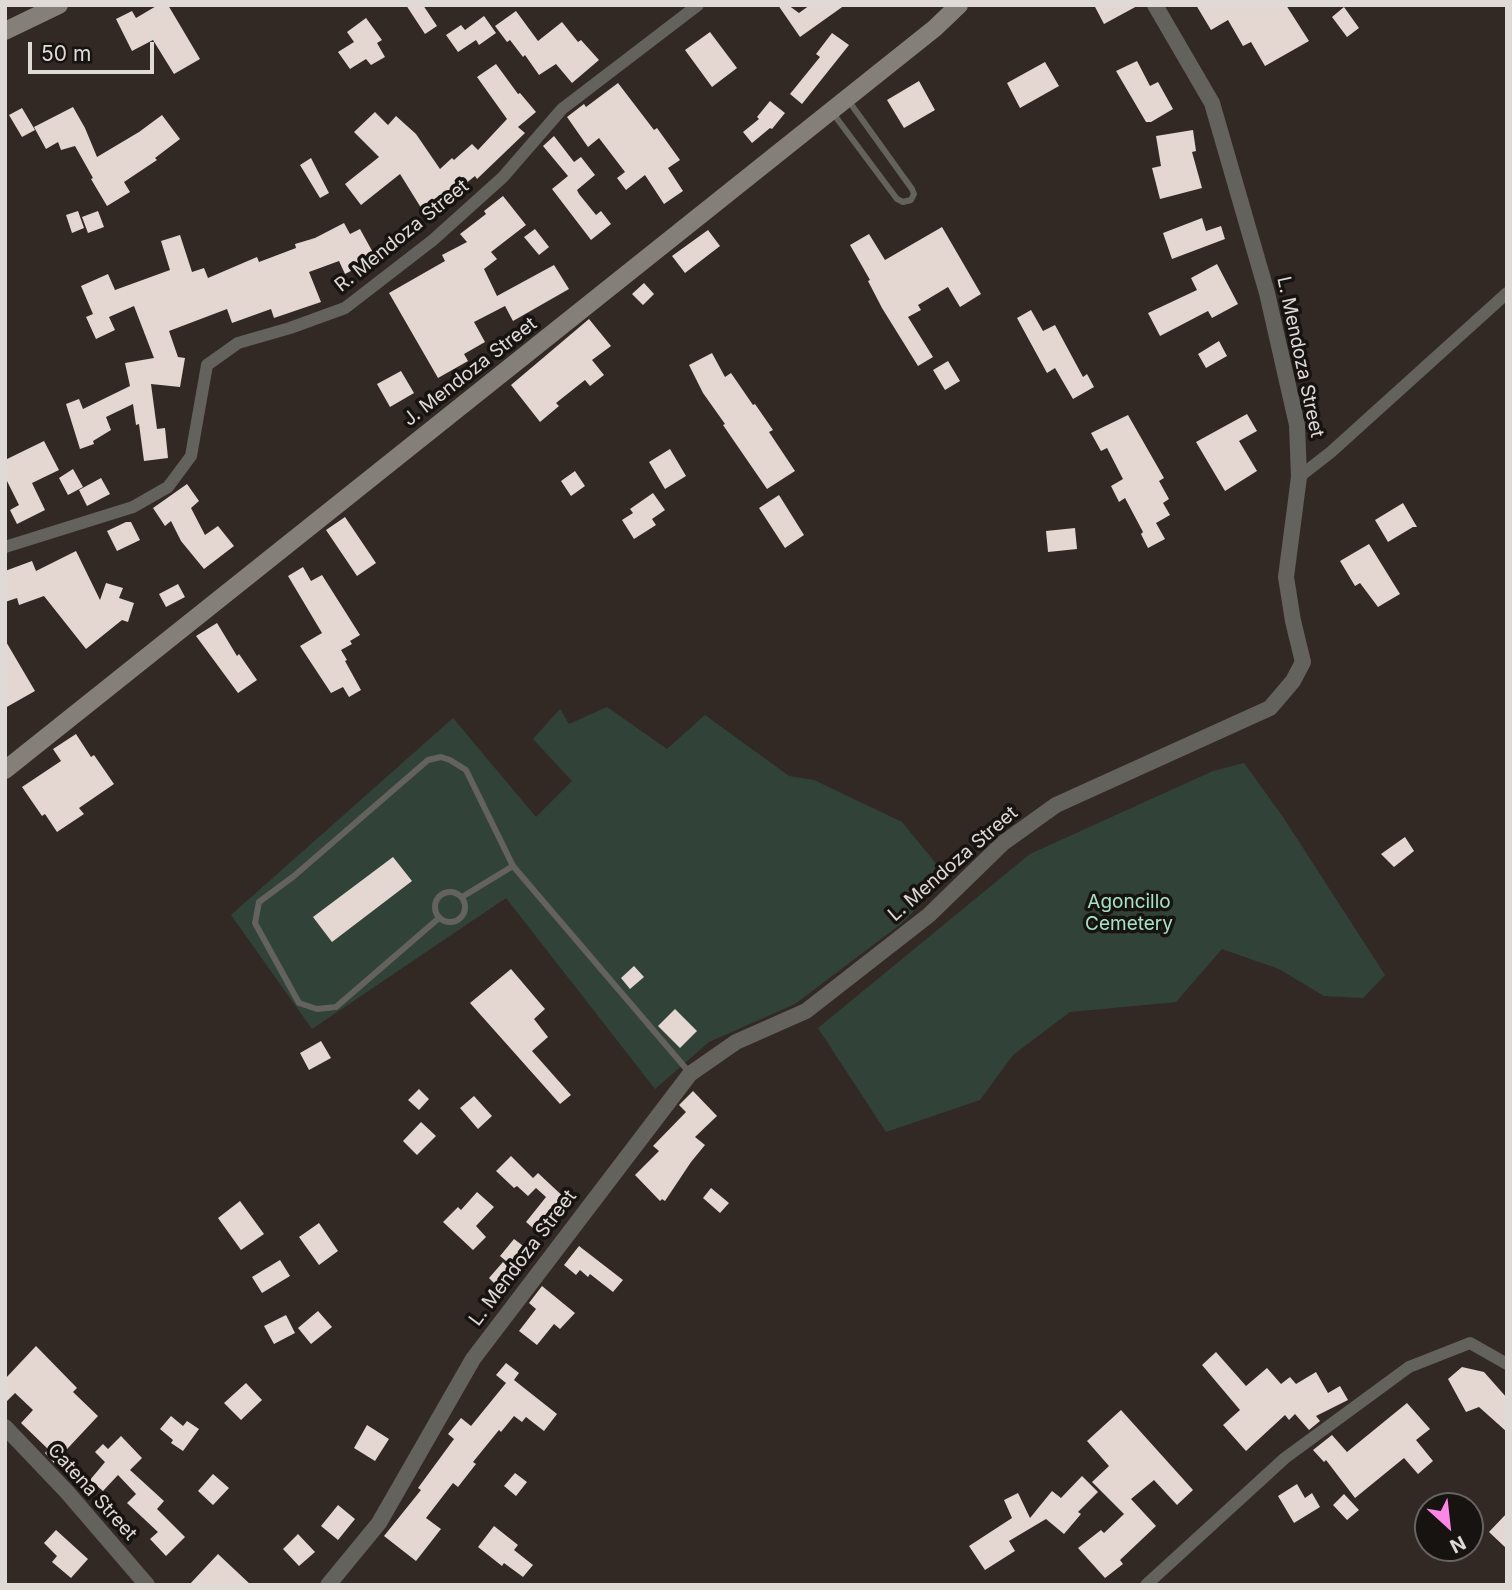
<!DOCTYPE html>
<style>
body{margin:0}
#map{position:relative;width:1512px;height:1590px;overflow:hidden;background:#332924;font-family:Inter,sans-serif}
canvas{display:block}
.frame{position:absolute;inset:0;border:7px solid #e0dad7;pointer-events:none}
.north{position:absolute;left:1414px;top:1492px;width:70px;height:70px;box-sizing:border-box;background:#171311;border:2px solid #676360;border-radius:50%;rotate:153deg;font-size:19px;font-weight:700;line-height:28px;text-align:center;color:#e0dad7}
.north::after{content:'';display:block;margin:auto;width:24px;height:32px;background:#fb87e6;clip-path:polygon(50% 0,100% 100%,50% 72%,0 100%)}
.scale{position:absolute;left:28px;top:42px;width:126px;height:32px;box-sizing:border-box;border:4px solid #e0dad7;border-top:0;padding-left:9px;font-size:21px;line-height:24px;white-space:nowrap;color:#e0dad7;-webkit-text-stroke:5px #171311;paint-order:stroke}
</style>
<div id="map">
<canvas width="1512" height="1590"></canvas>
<div class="frame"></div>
<div class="north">N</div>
<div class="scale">50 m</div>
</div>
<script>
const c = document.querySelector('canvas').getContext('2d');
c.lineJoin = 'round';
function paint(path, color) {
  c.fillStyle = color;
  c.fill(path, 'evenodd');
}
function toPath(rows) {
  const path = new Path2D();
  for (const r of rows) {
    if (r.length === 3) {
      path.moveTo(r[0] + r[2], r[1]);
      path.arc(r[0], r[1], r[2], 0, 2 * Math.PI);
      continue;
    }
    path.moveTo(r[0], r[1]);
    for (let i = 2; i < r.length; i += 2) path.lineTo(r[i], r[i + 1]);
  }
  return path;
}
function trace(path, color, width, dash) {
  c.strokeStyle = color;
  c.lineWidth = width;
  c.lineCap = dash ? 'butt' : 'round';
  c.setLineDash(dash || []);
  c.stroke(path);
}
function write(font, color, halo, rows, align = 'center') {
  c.font = font + ' Inter,sans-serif';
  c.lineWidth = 7;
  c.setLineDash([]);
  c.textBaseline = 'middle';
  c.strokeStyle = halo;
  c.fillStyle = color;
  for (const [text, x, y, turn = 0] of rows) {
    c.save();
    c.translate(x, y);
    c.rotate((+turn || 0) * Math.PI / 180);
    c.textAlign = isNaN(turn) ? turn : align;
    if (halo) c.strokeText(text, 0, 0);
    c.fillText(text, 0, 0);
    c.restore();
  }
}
const green = toPath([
 [607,707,667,749,705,715,789,776,814,780,902,822,947,877,901,924,795,1004,709,1042,655,1089,506,898,312,1029,231,915,453,718,536,817,572,781,533,739,560,709,569,724],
 [1244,763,1283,817,1385,975,1363,998,1324,996,1279,969,1222,949,1176,1002,1070,1012,1013,1055,980,1100,886,1132,818,1028,1030,854,1213,771]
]);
const building = toPath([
 [158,5,168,5,200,59,174,74,153,40,132,51,116,19,132,11,136,18],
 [406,5,423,5,437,26,425,34],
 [778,5,788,5,799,13,810,5,845,5,800,37],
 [1094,5,1139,5,1104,24],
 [1196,5,1286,5,1309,41,1265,66,1251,42,1243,46,1228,20,1211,30],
 [1344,7,1359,28,1347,37,1332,17],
 [516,11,538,41,562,22,578,42,581,40,599,60,572,83,556,64,539,75,525,55,523,57,510,40,507,42,495,26],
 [484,16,496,33,479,45,476,40,458,52,446,35,461,25,465,30],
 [366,18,382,40,377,43,385,57,371,65,366,59,350,69,338,52,354,42,347,32],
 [710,32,737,68,712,87,685,50],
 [832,33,849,45,802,104,790,94,820,57,816,54],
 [1137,61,1150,86,1158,82,1173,109,1151,122,1146,122,1116,71],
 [1045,62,1059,86,1020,108,1007,83],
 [496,64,518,94,520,93,536,112,518,127,525,133,477,179,475,176,460,188,423,211,400,174,361,205,345,184,379,157,354,132,375,112,388,125,396,116,416,134,440,169,452,158,454,160,472,144,478,150,507,119,477,77],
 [919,81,935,110,904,128,887,100],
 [618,83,654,130,657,128,680,160,668,168,683,191,664,204,645,175,626,190,617,178,625,172,599,138,588,147,567,117,584,104,586,107],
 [770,101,785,113,772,129,770,128,752,143,743,132,759,119,757,117],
 [73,107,85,128,97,157,139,132,162,115,180,139,155,158,157,160,124,182,130,192,107,206,91,179,93,178,75,146,61,150,58,142,46,149,34,127],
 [22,108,35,130,22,137,9,115],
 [1193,130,1196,151,1192,152,1202,188,1160,199,1152,168,1161,166,1156,136],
 [554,136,574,162,581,157,595,175,577,190,579,194,596,215,601,211,611,224,591,240,552,189,568,176,543,146],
 [311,158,329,193,320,198,300,165],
 [503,196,526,225,491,252,497,259,484,269,497,296,554,265,569,289,513,321,505,306,474,322,485,342,464,354,468,361,438,378,389,293,445,261,442,255,467,242,460,234,486,214,484,211],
 [78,211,84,228,72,233,66,215],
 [98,211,104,227,88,233,82,217],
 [1202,218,1206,231,1221,226,1225,239,1172,259,1163,233],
 [344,223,350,234,360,229,376,258,345,274,339,261,309,272,321,302,274,318,271,309,232,323,227,309,169,331,178,357,185,358,180,387,151,384,157,429,165,428,168,458,144,461,139,424,136,425,133,404,106,417,111,430,93,441,94,444,80,449,66,404,79,399,83,409,130,386,125,363,154,358,134,306,109,317,115,330,96,339,86,317,93,314,81,286,108,274,115,290,170,270,161,241,180,235,192,272,204,268,208,278,257,257,259,262,296,248,295,244,315,238],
 [942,227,981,294,960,307,948,287,918,305,921,310,908,317,933,357,918,366,882,308,868,281,870,280,850,245,869,234,885,260],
 [535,229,549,247,539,255,524,237],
 [708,230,720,246,685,273,672,256],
 [1217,264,1238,304,1212,318,1208,311,1160,336,1148,313,1197,290,1191,278],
 [644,283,654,294,643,305,632,294],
 [1031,310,1043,331,1055,325,1083,377,1087,374,1094,387,1073,399,1055,368,1047,373,1017,318],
 [589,319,611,346,592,360,604,375,590,386,585,380,556,403,559,406,540,422,511,385],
 [1219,341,1227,356,1206,368,1198,354],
 [712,353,725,377,731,373,753,405,755,404,773,430,769,432,795,471,767,489,723,425,725,424,703,393,689,365],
 [948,361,960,381,945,390,933,370],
 [401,371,414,393,390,407,377,384],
 [1247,414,1257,431,1239,441,1257,471,1225,491,1196,442],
 [1128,415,1164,478,1159,481,1169,499,1163,503,1170,515,1156,523,1165,539,1148,548,1141,534,1143,532,1125,498,1119,502,1111,486,1123,479,1107,448,1101,451,1091,433],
 [44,441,59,470,32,483,45,510,17,524,10,510,19,505,5,477,5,460],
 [670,449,686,476,665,489,649,462],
 [73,469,83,487,68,495,59,478],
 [575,471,585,486,571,496,561,481],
 [101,478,110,494,87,506,79,490],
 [187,484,199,501,191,508,205,535,218,526,234,546,204,569,181,541,171,521,165,526,153,508],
 [653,493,665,510,652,519,656,525,634,539,622,520,633,513,630,509],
 [779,495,804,535,785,548,759,508],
 [1403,503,1417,527,1413,527,1388,542,1375,520],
 [345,517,376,563,357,576,326,530],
 [126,522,131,522,140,540,117,551,107,531],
 [1075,528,1077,549,1048,552,1046,531],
 [1369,544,1400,594,1378,607,1360,583,1355,586,1340,561],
 [76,551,100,600,106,583,123,588,119,598,134,603,128,622,122,620,86,649,44,596,19,605,17,598,5,602,5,571,32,561,36,571],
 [303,567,311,581,322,575,360,635,350,641,352,644,341,650,347,660,345,661,361,690,349,697,343,687,331,693,300,646,322,633,288,576],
 [178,584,185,597,166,607,159,594],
 [217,623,237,656,239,654,257,680,238,693,196,636],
 [5,640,35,691,5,708],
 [76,734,91,757,94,755,114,784,79,808,84,814,57,832,45,814,42,816,22,787,61,761,53,749],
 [1405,837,1414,851,1394,867,1381,854],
 [393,857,412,881,332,942,313,917],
 [634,966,644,977,630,989,621,978],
 [511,969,545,1009,534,1019,548,1037,532,1051,571,1095,560,1104,470,1003],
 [675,1009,697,1031,680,1048,658,1026],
 [321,1041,331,1058,309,1070,300,1053],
 [419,1089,429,1099,419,1110,408,1100],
 [693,1091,717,1116,695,1137,705,1145,691,1162,665,1201,662,1199,660,1201,635,1175,659,1151,653,1146,686,1112,679,1105],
 [474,1096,492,1116,478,1129,460,1108],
 [421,1122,436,1136,417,1155,403,1141],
 [511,1156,533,1178,538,1173,568,1201,560,1209,556,1205,533,1228,526,1222,546,1197,536,1188,528,1196,517,1186,514,1188,496,1171],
 [711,1188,729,1203,720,1213,703,1198],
 [477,1192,494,1207,476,1226,486,1237,473,1250,443,1222,458,1207,461,1210],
 [240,1201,264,1234,241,1250,218,1218],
 [319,1223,338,1251,319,1265,299,1237],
 [514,1239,526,1248,512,1266,500,1256],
 [579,1246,623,1280,613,1292,590,1274,588,1277,580,1270,576,1275,564,1265],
 [280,1260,290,1276,262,1293,252,1277],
 [503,1262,514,1273,500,1289,489,1278],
 [542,1286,575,1313,560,1329,554,1324,537,1345,519,1331,536,1309,529,1303],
 [318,1311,332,1327,311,1344,298,1328],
 [286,1315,295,1333,274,1344,264,1326],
 [36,1346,77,1388,73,1392,98,1416,54,1463,45,1453,48,1449,21,1423,33,1410,15,1393,5,1403,5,1379],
 [1216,1352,1246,1386,1267,1368,1281,1384,1290,1377,1296,1384,1316,1372,1328,1393,1340,1386,1348,1400,1316,1416,1320,1421,1309,1430,1295,1414,1289,1420,1285,1415,1246,1451,1223,1425,1240,1410,1202,1365],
 [506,1363,519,1373,514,1380,557,1414,544,1431,526,1417,522,1422,514,1416,501,1432,499,1430,473,1462,476,1464,458,1487,453,1483,426,1518,441,1529,416,1561,384,1536,421,1490,418,1488,454,1439,448,1434,461,1418,471,1426,506,1383,496,1375],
 [1462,1367,1484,1372,1507,1398,1507,1432,1479,1407,1466,1412,1448,1379],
 [246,1383,262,1400,241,1420,224,1403],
 [1407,1403,1430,1429,1416,1440,1433,1461,1418,1474,1404,1458,1355,1498,1326,1460,1324,1462,1313,1450,1332,1435,1347,1452],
 [1121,1410,1193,1490,1177,1505,1154,1480,1131,1499,1156,1526,1120,1560,1123,1564,1105,1578,1078,1548,1101,1530,1104,1533,1124,1514,1092,1482,1109,1466,1087,1441],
 [171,1416,183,1426,187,1421,199,1429,183,1451,171,1443,173,1440,160,1429],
 [367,1425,389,1439,375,1461,354,1448],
 [121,1436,142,1458,130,1470,164,1501,157,1509,185,1537,166,1556,150,1539,158,1532,127,1503,136,1494,118,1475,103,1491,90,1480,105,1462,95,1452,103,1444,108,1449],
 [515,1473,527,1482,516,1496,504,1486],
 [213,1474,229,1488,213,1505,198,1491],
 [1082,1476,1098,1492,1078,1512,1081,1514,1064,1534,1046,1519,1009,1541,1015,1551,985,1570,969,1546,1012,1518,1004,1500,1018,1493,1030,1518,1052,1491,1061,1498],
 [1297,1484,1305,1498,1312,1493,1320,1507,1294,1523,1278,1496],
 [1344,1494,1359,1510,1347,1520,1333,1505],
 [338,1505,355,1519,338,1540,321,1526],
 [1507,1513,1507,1549,1489,1532],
 [494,1526,518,1545,514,1550,533,1565,523,1577,504,1563,502,1566,478,1547],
 [56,1530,88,1559,71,1578,52,1562,57,1556,44,1543],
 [298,1534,315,1552,299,1566,283,1549],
 [218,1554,251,1585,189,1585]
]);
const service = toPath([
 [832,112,897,199,903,202,911,200,914,194,912,189,848,100],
 [450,907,15],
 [462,897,513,866],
 [439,918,336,1007,317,1009,299,1003,255,923,259,902,294,876,428,760,441,757,450,760,466,770,513,866,689,1072]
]);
const minor = toPath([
 [1299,477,1331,452,1507,293],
 [5,547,133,507,168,487,191,456,207,365,238,343,290,328,345,308,433,240,503,177,562,109,698,5],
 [1146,1585,1285,1458,1409,1367,1470,1343,1507,1364]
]);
const tertiary = toPath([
 [5,1427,67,1492,147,1585],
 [328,1585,379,1523,473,1359,690,1074,736,1042,806,1011,929,915,1003,843,1056,805,1270,708,1293,681,1303,662,1293,621,1286,577,1299,477,1297,425,1267,293,1212,103,1155,5]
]);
const secondary = toPath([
 [5,31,59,5],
 [5,770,935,28,959,5]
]);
const streetNames = [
 ["R. Mendoza Street",402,236,-39],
 ["L. Mendoza Street",1300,357,78],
 ["J. Mendoza Street",470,372,-38],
 ["L. Mendoza Street",953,864,-41],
 ["L. Mendoza Street",523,1258,-53],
 ["Catena Street",92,1492,48]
];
const parkNames = [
 ["Agoncillo",1129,902],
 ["Cemetery",1129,924]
];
paint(green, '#314339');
paint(building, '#e4d6d0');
trace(service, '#64625d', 6);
trace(minor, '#64625d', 12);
trace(tertiary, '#64625d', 16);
trace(secondary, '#848079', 18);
write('19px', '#e0dad7', '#171311', streetNames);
write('19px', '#a7e3c2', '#171311', parkNames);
</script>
